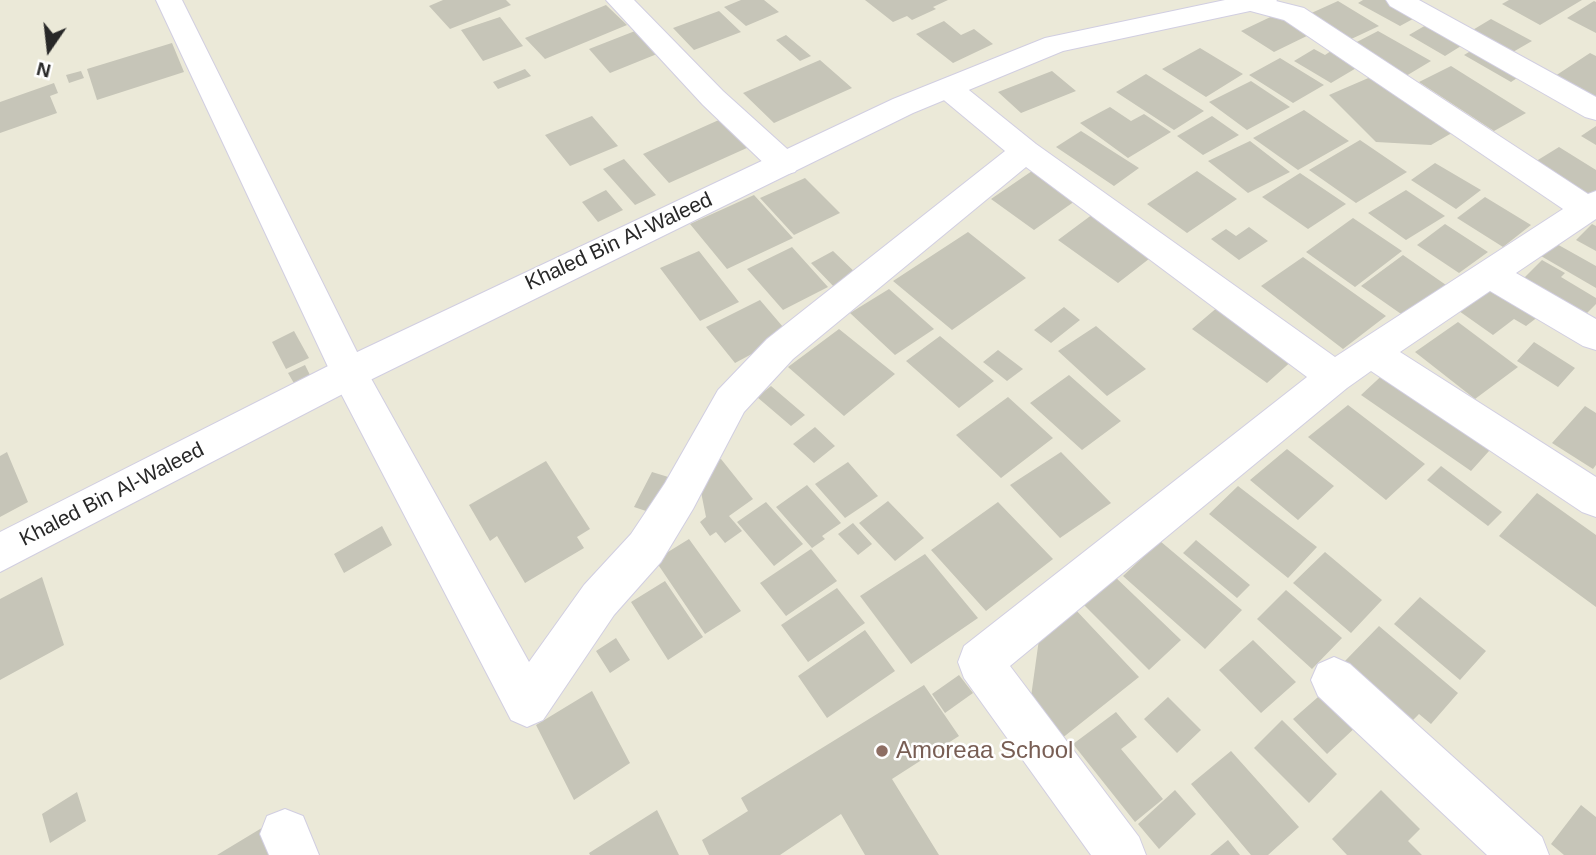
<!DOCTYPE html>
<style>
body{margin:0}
#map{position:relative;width:1596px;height:855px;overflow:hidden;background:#ebe9d8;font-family:Arial,sans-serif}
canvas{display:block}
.north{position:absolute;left:14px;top:14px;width:70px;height:70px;-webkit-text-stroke:5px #fff;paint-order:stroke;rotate:194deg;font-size:19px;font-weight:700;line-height:28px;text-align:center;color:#282828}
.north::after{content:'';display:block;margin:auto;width:24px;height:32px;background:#282828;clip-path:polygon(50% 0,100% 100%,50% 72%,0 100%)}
</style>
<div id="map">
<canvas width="1596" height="855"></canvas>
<div class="north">N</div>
</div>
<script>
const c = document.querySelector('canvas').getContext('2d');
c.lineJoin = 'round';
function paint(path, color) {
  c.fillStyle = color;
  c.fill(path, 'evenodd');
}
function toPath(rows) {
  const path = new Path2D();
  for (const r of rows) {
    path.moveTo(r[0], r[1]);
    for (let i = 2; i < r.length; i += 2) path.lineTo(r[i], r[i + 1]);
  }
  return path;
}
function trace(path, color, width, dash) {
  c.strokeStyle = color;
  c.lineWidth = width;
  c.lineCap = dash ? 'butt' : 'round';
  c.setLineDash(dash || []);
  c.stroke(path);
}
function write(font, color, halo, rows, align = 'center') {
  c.font = font + ' Arial,sans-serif';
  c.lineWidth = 5;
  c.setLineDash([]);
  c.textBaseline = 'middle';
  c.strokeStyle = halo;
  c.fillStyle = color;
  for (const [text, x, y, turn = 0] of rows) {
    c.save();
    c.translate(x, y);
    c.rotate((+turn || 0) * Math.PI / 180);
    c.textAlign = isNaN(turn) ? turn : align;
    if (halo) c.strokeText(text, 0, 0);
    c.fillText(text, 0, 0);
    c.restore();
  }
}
const building = toPath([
 [443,0,506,0,511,5,450,29,429,6],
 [741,0,764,0,779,12,746,26,724,7],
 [865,0,948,0,933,7,936,9,912,20,907,16,893,22],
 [1363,0,1398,0,1422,14,1400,26,1358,3],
 [1509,0,1582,0,1540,25,1502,4],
 [1338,1,1379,26,1347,41,1307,15],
 [1594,1,1596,2,1596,33,1567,18],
 [606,5,627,25,545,59,525,38],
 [719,11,741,32,694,50,673,28],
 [1283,11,1315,32,1274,52,1241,31],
 [500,17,523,46,483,61,461,30],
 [1491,19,1532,41,1506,56,1466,34],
 [944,21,961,35,974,29,993,44,953,63,916,34],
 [1433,21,1469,41,1445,56,1409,35],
 [635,31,657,54,610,73,589,49],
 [1378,31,1431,61,1406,76,1353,44],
 [786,35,811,56,800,61,776,40],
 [172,43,184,72,97,100,87,69],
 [1479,46,1526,72,1511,82,1464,55],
 [1200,48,1243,74,1206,97,1162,69],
 [1314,49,1325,55,1331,51,1358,67,1331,83,1294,61],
 [1590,53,1596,56,1596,99,1546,82],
 [1280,58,1324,85,1293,103,1249,75],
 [820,60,852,88,774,123,743,93],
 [1451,66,1526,113,1494,131,1419,82],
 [525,69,531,76,498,89,493,82],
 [81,71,84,78,69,83,66,75],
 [1052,71,1076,91,1021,113,998,92],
 [1146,74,1204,111,1174,130,1116,92],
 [1373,76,1457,130,1431,145,1376,142,1329,95],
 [1251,81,1290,107,1247,130,1209,102],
 [54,83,58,93,50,96,57,113,0,133,0,102],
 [1110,107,1131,121,1144,114,1171,132,1128,158,1080,123],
 [1304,110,1349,141,1298,170,1253,138],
 [592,116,618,146,570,166,545,135],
 [1212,116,1239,135,1203,155,1177,136],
 [721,119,749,147,669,183,643,154],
 [1596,126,1596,145,1581,136],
 [1081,131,1139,168,1114,186,1056,147],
 [1360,140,1407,172,1356,203,1309,170],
 [1250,141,1290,172,1248,193,1208,161],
 [1559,147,1596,170,1596,197,1592,200,1533,163],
 [624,159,656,195,635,205,603,169],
 [1435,163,1481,190,1456,209,1411,180],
 [1032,171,1075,201,1034,230,991,199],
 [1197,171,1237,199,1187,233,1147,204],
 [1300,173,1346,204,1308,229,1262,197],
 [805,178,840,213,794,235,760,198],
 [606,190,623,210,598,222,582,202],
 [1406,190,1445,216,1406,240,1368,213],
 [754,195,793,238,727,269,690,224],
 [1485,197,1531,225,1503,247,1457,218],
 [1093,214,1154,255,1118,283,1058,240],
 [1353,218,1402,251,1355,287,1306,252],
 [1445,224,1488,252,1459,273,1417,245],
 [1592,224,1596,226,1596,251,1576,240],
 [1249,227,1268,241,1239,260,1211,239,1226,229,1236,236],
 [968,232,1026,278,952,330,893,281],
 [1555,243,1596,266,1596,288,1541,256],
 [792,247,828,287,783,310,747,269],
 [699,251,739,302,700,321,660,268],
 [833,251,860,277,837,290,811,263],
 [1403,255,1446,285,1404,316,1361,286],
 [1303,257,1386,316,1343,349,1261,286],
 [1542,260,1565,273,1561,277,1596,298,1596,304,1581,319,1519,283],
 [1498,282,1543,313,1526,326,1514,319,1493,335,1459,311],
 [889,289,934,329,895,355,850,313],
 [760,300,789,334,735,363,706,327],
 [1219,306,1294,359,1267,383,1192,329],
 [1064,307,1080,320,1051,343,1034,330],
 [1458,322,1518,367,1475,399,1415,352],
 [1096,326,1146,369,1107,396,1058,351],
 [839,329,895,374,844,416,788,367],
 [294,331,309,358,286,369,272,342],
 [940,336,994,381,959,408,906,361],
 [1534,342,1575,368,1558,387,1517,361],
 [998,350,1023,369,1007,381,983,362],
 [305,365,311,377,295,385,288,373],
 [1390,368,1498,441,1471,471,1361,395],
 [1069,375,1121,421,1082,450,1030,403],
 [771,386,805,415,791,426,757,397],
 [1008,397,1053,438,1001,478,956,435],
 [1348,405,1425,464,1386,500,1308,437],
 [1585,406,1596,413,1596,465,1593,469,1552,443],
 [815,427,835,446,814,463,793,444],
 [1287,449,1334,486,1298,520,1250,480],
 [7,452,28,502,0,517,0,456],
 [1061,452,1111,503,1060,538,1010,485],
 [721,459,753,499,729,516,742,531,725,543,716,532,710,536,700,522,706,517,700,487,710,460],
 [546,461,590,529,577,537,584,548,525,583,497,536,490,541,469,505],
 [848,462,878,496,845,518,815,484],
 [1441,466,1502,512,1488,526,1427,480],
 [652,472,678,480,661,516,634,507],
 [807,485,841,523,822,536,825,539,812,548,776,507],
 [1238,486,1317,547,1288,578,1209,514],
 [1537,493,1596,535,1596,607,1499,536],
 [888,501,924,538,895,561,859,523],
 [766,502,803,544,774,566,737,522],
 [998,502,1053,559,986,611,931,550],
 [853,523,872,544,858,555,838,534],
 [382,526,392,545,344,573,334,554],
 [689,539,741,611,705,634,655,560],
 [1196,540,1250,585,1237,598,1183,553],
 [1160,541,1242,610,1205,649,1123,576],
 [811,549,837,581,786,616,760,583],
 [1325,552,1382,600,1351,633,1293,583],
 [925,554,978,618,911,664,860,596],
 [1112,574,1181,640,1149,670,1080,601],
 [42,577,64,645,0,680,0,599],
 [665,581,703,637,668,660,631,602],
 [837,588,865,623,808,662,781,625],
 [1286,590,1342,638,1312,669,1257,619],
 [1420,597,1486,651,1460,680,1394,624],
 [1073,607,1139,677,1061,739,1030,704,1040,632],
 [1379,626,1458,693,1431,724,1419,714,1412,721,1345,661],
 [865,630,895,671,827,718,798,676],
 [616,638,630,660,610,673,596,651],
 [1253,640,1296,682,1261,713,1219,670],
 [959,675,973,693,945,713,932,694],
 [924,685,959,736,892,779,939,855,865,855,841,814,780,855,709,855,702,840,748,811,741,798],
 [1326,690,1359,724,1327,754,1293,719],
 [592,691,630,763,574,800,536,725],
 [1168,697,1201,730,1177,753,1144,719],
 [1116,712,1137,737,1121,749,1163,799,1135,822,1073,744],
 [1282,720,1337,774,1309,803,1254,748],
 [1231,751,1299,827,1268,855,1251,855,1191,784],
 [1175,790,1196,814,1159,849,1138,824],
 [1381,790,1420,829,1408,841,1422,855,1347,855,1332,839],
 [77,792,86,821,50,843,42,814],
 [1581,805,1596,817,1596,855,1564,855,1551,844],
 [657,810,679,855,590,855,589,853],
 [275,820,287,855,217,855],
 [1228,840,1240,855,1210,855]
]);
const minor = toPath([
 [156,0,182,0,363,364,529,662,584,585,631,534,665,483,718,390,767,339,1005,151,939,96,934,89,939,82,949,80,959,82,1036,144,1335,357,1563,209,1284,20,1243,9,1239,3,1241,0,1272,0,1304,8,1588,194,1596,191,1596,219,1516,273,1596,319,1596,350,1583,346,1490,291,1400,352,1596,477,1596,517,1582,512,1371,371,1347,388,1010,666,1139,837,1146,855,1091,855,964,678,958,662,964,646,1307,377,1026,167,793,359,744,412,693,509,661,562,614,615,543,720,527,727,511,720,336,384,156,0],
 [606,0,634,0,723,91,795,156,800,164,795,172,784,175,773,172,703,105,606,0],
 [1386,0,1419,0,1596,97,1596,120,1585,117,1390,6,1386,0],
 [1334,657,1350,664,1542,837,1549,855,1487,855,1318,696,1311,680,1318,664,1334,657],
 [285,809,303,816,319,855,269,855,260,834,267,816,285,809]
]);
const tertiary = toPath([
 [1225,0,1277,0,1273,6,1264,8,1063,51,913,113,362,384,0,572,0,532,336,362,893,99,1045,38,1225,0]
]);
const markers = [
 [882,751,7,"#8d6e63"]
];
const streetNames = [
 ["Khaled Bin Al-Waleed",619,242,-25],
 ["Khaled Bin Al-Waleed",112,495,-27]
];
const nearEducationnames = [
 ["Amoreaa School",896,751]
];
paint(building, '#c6c5b8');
trace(minor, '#d1cee1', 2);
trace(tertiary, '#d1cee1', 2);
paint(minor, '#fff');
paint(tertiary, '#fff');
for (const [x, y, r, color] of markers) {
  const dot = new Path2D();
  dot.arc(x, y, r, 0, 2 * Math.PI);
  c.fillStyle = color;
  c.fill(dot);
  trace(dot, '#fff', 2.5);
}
write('21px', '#282828', '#fff', streetNames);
write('24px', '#785e54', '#fff', nearEducationnames, 'left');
</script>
